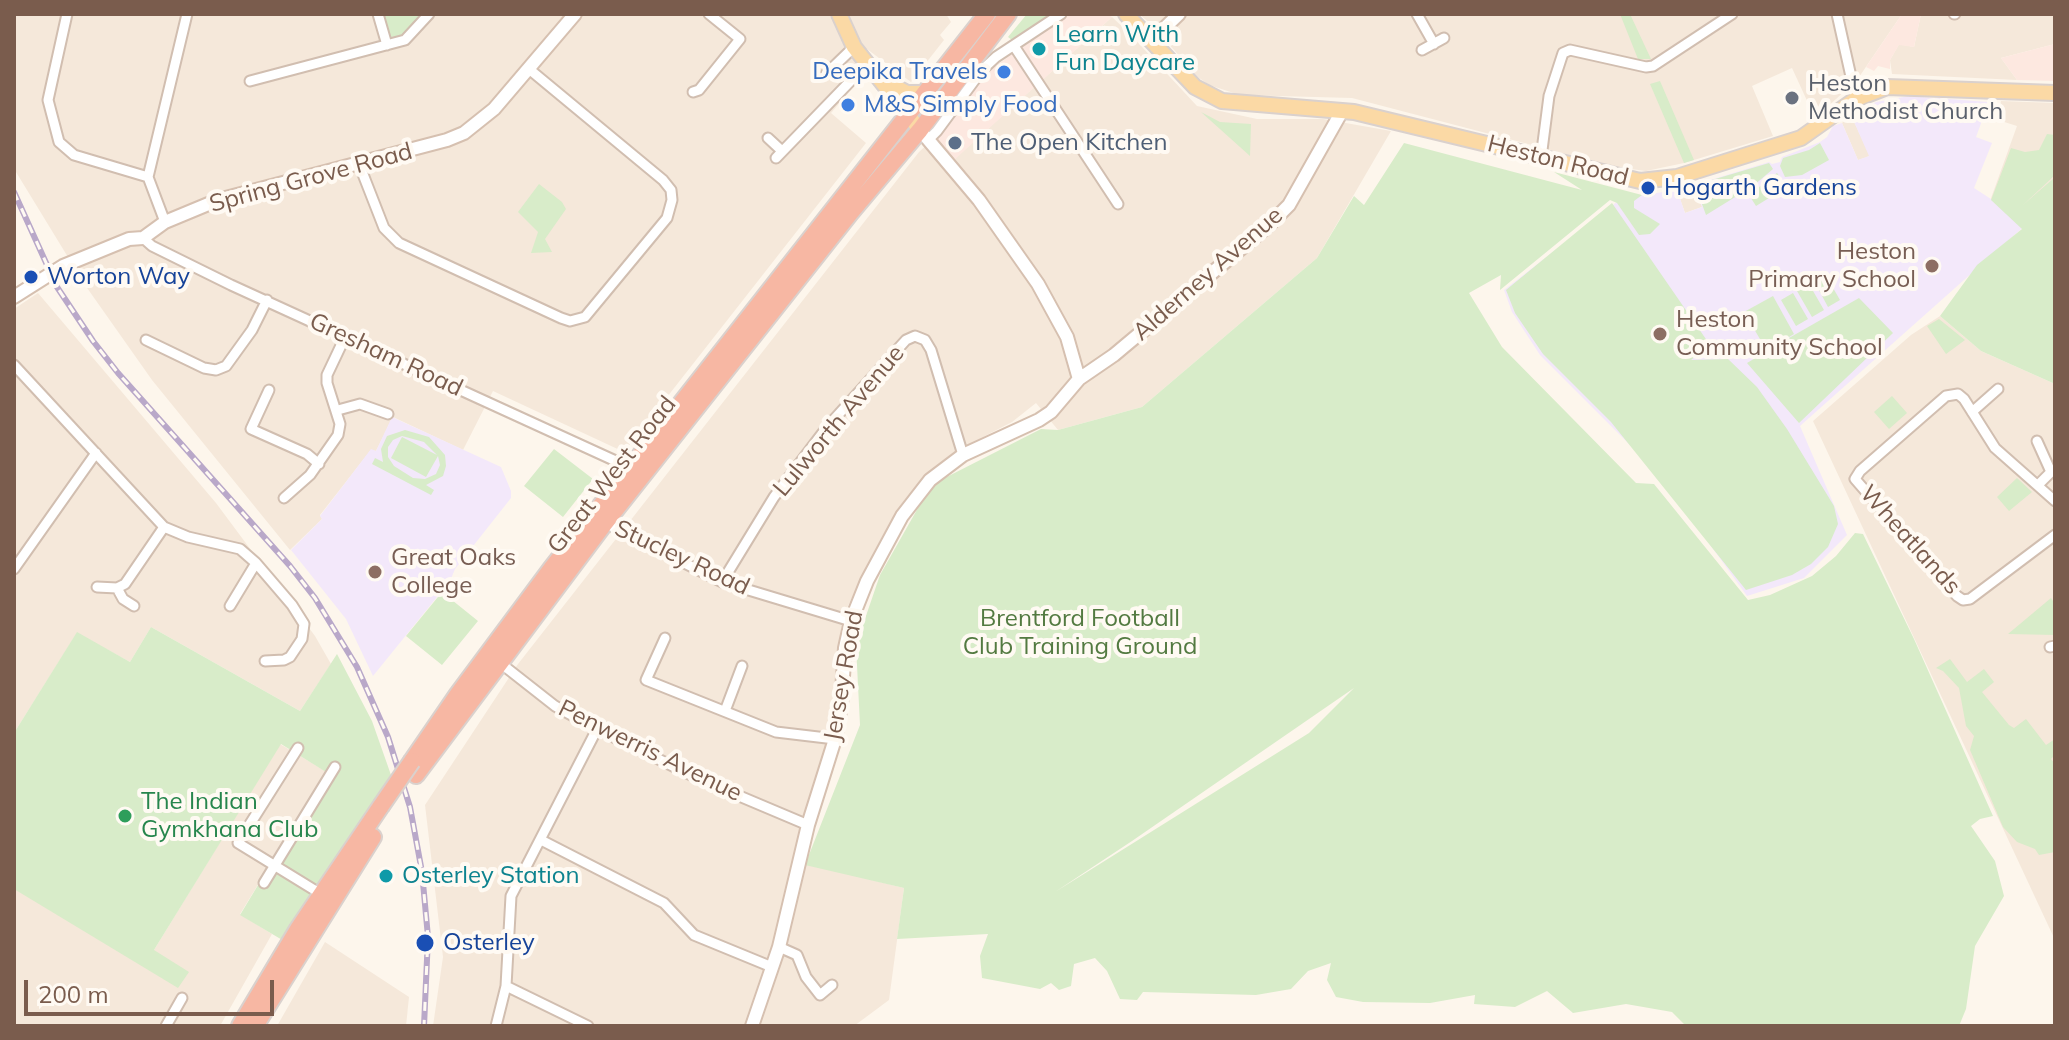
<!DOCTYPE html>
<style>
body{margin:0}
#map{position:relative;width:2069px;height:1040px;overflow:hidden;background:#fdf6ec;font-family:Mulish,sans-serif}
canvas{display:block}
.frame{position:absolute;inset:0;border:16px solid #7a5c4d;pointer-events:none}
.scale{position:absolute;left:24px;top:980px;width:250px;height:36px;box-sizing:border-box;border:4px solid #7a5c4d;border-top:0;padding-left:10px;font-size:24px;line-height:28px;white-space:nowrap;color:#7a5c4d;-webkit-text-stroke:6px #fffaf3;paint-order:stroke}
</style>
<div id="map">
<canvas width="2069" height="1040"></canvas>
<div class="frame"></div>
<div class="scale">200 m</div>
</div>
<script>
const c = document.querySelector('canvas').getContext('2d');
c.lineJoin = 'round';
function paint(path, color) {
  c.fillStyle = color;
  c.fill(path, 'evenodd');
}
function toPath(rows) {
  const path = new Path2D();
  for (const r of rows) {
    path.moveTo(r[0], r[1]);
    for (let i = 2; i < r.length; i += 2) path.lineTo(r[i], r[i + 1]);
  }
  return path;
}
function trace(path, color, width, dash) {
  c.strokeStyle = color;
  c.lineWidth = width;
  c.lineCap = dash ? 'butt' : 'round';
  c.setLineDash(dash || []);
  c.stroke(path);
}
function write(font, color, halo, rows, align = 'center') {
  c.font = font + ' Mulish,sans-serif';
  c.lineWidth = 8;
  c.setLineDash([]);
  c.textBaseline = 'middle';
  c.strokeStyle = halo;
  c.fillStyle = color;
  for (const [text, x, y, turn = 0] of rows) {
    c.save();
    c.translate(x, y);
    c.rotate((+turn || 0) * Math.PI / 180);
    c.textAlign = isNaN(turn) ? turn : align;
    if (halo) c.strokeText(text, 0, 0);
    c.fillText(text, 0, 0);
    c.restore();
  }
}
const residential = toPath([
 [14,14,946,14,951,22,940,35,944,40,911,82,867,49,862,77,831,113,866,143,624,452,493,391,463,450,393,417,376,451,371,450,320,515,322,519,290,550,152,380,85,285,16,172,14,163],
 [1139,14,1902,14,1857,80,1815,118,1792,68,1752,86,1773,136,1684,163,1646,171,1616,167,1352,98,1240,95,1209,85,1198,77,1151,24],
 [1921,14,2055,14,2055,44,2001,58,2017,80,1892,74,1890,60,1899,44,1914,47],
 [1112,17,1129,33,1197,106,1257,119,1323,119,1391,131,1317,258,1142,407,1058,430,1036,403,1012,422,954,452,926,475,903,502,883,535,847,608,841,630,831,727,792,860,904,888,889,1000,854,1026,433,1026,443,957,425,805,518,664,919,152,933,139,953,160],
 [2001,101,2055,103,2055,177,2011,218,1990,201,2017,126,1998,120],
 [1851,115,1870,156,1858,160,1842,123],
 [1694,185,1702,207,1685,213,1677,190],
 [38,293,216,503,315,636,331,664,300,711,151,627,130,662,77,633,14,733,14,309],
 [1940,316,1981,351,2055,384,2055,940,1813,421,1911,335],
 [280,744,327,772,240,914,272,934,220,1026,14,1026,14,889,154,950],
 [325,942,409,997,406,1026,277,1026]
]);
const commercial = toPath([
 [1066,14,1106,14,1112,17,953,161,933,139,953,112,985,74],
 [1902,14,1921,14,1914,47,1899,45,1890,60,1890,69,1878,66,1874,71,1866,67],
 [2055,44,2055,81,2017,80,2001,58]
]);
const education = toPath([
 [1909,96,1988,102,1988,116,1983,118,1976,137,1992,143,1974,188,2028,223,1800,426,1847,535,1804,578,1747,596,1659,474,1540,355,1512,312,1504,290,1622,198,1677,190,1685,213,1702,207,1694,185,1769,162,1772,164,1780,162,1782,157,1820,142,1827,137,1833,126,1842,123,1858,160,1869,156,1851,115,1876,102],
 [392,417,501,467,511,491,511,498,455,569,450,581,373,676,346,619,291,550,322,519,320,516,371,449,376,451]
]);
const green = toPath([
 [384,14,422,14,403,36,390,37],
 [1027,14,1053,14,1038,27,1012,40,1008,37],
 [1620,14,1630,14,1651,59,1638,59],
 [1660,81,1694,160,1684,163,1650,84],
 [1201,112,1220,122,1251,124,1250,156],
 [2047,134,2055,135,2055,175,2023,205,2055,177,2055,384,1981,351,1940,316,1977,265,2022,229,1991,200,2011,148,2025,152,2039,150],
 [1404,143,1582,190,1554,172,1642,195,1634,201,1634,208,1660,224,1650,234,1639,235,1617,203,1610,200,1500,290,1501,275,1469,293,1502,347,1636,483,1654,484,1748,600,1770,595,1812,576,1836,556,1855,533,1863,534,1914,639,1993,816,1980,819,1971,826,1995,861,2004,896,1975,946,1966,1009,1959,1026,1686,1026,1672,1012,1626,1004,1573,1013,1547,991,1515,1007,1474,1004,1475,995,1430,1003,1363,1002,1336,997,1327,980,1331,963,1308,971,1291,989,1256,995,1143,992,1137,1000,1120,999,1107,971,1095,958,1074,964,1071,986,1059,990,1051,983,1040,989,982,978,980,956,988,934,897,939,904,888,805,865,860,725,856,645,880,575,931,485,1041,429,1058,430,1142,407,1317,258,1354,196,1364,205],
 [1354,688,1309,733,1055,892,1132,841],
 [1820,143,1829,160,1802,175,1785,177,1780,166,1783,158,1809,150],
 [1769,163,1773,169,1753,186,1706,215,1695,185],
 [1777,173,1782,180,1769,198,1756,206,1749,195],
 [539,184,562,202,566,209,545,239,552,252,531,253,538,232,518,212],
 [1612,203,1710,345,1691,360,1728,359,1757,387,1787,429,1834,506,1838,524,1828,547,1811,564,1792,575,1746,590,1611,422,1543,354,1515,313,1506,290],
 [1825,274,1840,300,1828,307,1814,281],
 [1809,284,1824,310,1812,317,1797,291],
 [1793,293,1808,319,1796,326,1781,300],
 [1773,296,1794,334,1768,350,1859,298,1893,333,1799,423,1747,363,1767,351,1744,312],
 [1939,319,1965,340,1946,354,1927,326],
 [1892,396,1907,413,1889,429,1874,412],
 [405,430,429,437,445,455,446,466,443,476,426,485,434,490,431,495,372,464,375,458,383,462,381,449,387,436],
 [402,436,424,442,437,455,402,437,391,458,426,477,438,456,440,465,436,474,425,479,413,478,394,466,388,457,388,447,393,440],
 [554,449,593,479,563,517,524,486],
 [2017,478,2032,492,2009,511,1997,497],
 [442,592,478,621,442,665,406,636],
 [2051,598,2055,604,2055,635,2008,634],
 [151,627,300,711,337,654,372,721,391,775,284,941,240,915,326,772,281,744,154,950,189,972,178,988,14,889,14,733,77,632,130,662],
 [1950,659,1967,682,1984,669,1994,682,1982,692,2009,725,2014,728,2026,719,2046,745,2055,739,2055,755,2051,759,2055,764,2055,852,2039,855,2035,849,2017,842,2003,827,1970,750,1974,736,1966,726,1959,688,1943,671,1936,668]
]);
const street = toPath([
 [67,14,48,100,59,142,74,155,148,177],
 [378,14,387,45],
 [1417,14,1434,44],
 [1837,14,1856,99],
 [1954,14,1955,14],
 [1014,46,1118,204],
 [1422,50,1444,38],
 [826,74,854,47],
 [250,81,405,40,429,14],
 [693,92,699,90,740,39,709,14],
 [768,138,782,151],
 [928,140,937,131,982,70,996,57,1061,14],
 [776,158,867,64],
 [1541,158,1549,96,1563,53,1570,50,1646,67,1653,66,1732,14],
 [359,164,384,228,399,243,561,318,570,321,585,317,667,218,672,200,671,190,663,180,529,69],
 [165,222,148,177,187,14],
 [143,238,152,246,231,285,631,468],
 [146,340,204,368,216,370,226,366,252,330,267,300],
 [14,365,164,527,188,537,240,549,256,563],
 [269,390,251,429,307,454,319,464],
 [338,410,360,404,388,414],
 [1972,412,1998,389],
 [2037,441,2051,472,2038,485],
 [284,498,310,475,338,435,340,424,327,383,327,375,345,337],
 [2055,501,1995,448,1964,399,1958,394,1946,396,1860,471,1855,479,1957,596,1963,600,1970,599,2055,535],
 [605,523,722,582,851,621],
 [14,569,96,453],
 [722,582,774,497,828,426,906,340,915,336,925,340,931,350,963,455],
 [97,587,117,588,125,584,164,527],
 [117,588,123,599,134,606],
 [230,606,256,563,292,605,304,624,302,639,290,657,284,660,265,661],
 [665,638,646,680,776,732,835,739],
 [2050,647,2055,646],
 [499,662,555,706,597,729,699,779,808,825],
 [725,711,742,666],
 [298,748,238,843,321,894],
 [541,840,664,903,694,935,772,967],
 [264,883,335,767],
 [779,947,797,955,806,977,820,995,832,985],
 [506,986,588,1026],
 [166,1026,182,998],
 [496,1026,506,986,511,896,597,729]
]);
const secondary = toPath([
 [1152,40,1179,14],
 [14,297,63,266,129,239,143,238,165,222,218,200,447,140,464,133,494,109,575,14],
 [1079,379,1114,355,1269,225,1289,205,1342,111],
 [752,1026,779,947,808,825,835,739,841,705,845,648,851,621,867,581,902,516,930,480,963,455,1039,420,1051,412,1079,379,1067,337,1038,284,979,200,920,130]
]);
const primary = toPath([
 [839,14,854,47,920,130],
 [1126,14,1195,87,1222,101,1354,112,1640,181,1677,177,1801,138,1856,99,1887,87,2055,93],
 [888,83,907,93,925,93]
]);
const highway = toPath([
 [412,761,458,694,551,569,987,14],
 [416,775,605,523,851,212,920,130,1008,14],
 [240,1026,298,929,381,806],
 [255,1026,373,837]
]);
const rail = toPath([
 [14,192,57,287,93,341,118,373,290,566,315,598,357,667,388,737,410,807,415,834,422,872,428,937,424,1026]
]);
const highwayBridge = toPath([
 [381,806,412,761]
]);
const markers = [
 [1039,49,8,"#0f9aa8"],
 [1004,72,8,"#3f7fe0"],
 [1792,98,8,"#6b7280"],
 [848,105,8,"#3f7fe0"],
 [955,143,8,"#5c6f8a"],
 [1648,188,8,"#1a4fb4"],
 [1932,266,8,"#8d6e63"],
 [31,277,8,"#1a4fb4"],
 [1660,334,8,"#8d6e63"],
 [375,572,8,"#8d6e63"],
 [125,816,8,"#2e9e5b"],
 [386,876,8,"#0f9aa8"],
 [425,943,10,"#1a4fb4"]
];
const cultureNames = [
 ["Learn With",1055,35],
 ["Fun Daycare",1055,63],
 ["Osterley Station",402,876]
];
const shopNames = [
 ["Deepika Travels",988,72],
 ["M&S Simply Food",864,105,"left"]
];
const worshipNames = [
 ["Heston",1808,84],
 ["Methodist Church",1808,112]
];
const serviceNames = [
 ["The Open Kitchen",971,143]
];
const streetNames = [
 ["Heston Road",1558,161,14],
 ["Spring Grove Road",311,178,-15],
 ["Alderney Avenue",1208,274,-41],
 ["Gresham Road",386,355,25],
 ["Lulworth Avenue",839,421,-50],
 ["Great West Road",612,475,-52],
 ["Wheatlands",1910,540,48],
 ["Stucley Road",682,558,25],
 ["Jersey Road",844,676,-80],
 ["Penwerris Avenue",650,751,26]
];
const transitNames = [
 ["Hogarth Gardens",1664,188],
 ["Worton Way",47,277],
 ["Osterley",443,943]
];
const educationNames = [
 ["Heston",1916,252,"right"],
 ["Primary School",1916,280,"right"],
 ["Heston",1676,320],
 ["Community School",1676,348],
 ["Great Oaks",391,558],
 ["College",391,586]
];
const parkNames = [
 ["Brentford Football",1080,619],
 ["Club Training Ground",1080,647]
];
const leisureNames = [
 ["The Indian",141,802],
 ["Gymkhana Club",141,830]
];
paint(residential, '#f5e8da');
paint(commercial, '#fde8e0');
paint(education, '#f3e8fa');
paint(green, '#d8ecc9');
trace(street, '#d1beb0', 13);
trace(secondary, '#d6c0b0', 16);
trace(primary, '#dad1cd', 18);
trace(highway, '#dad1cd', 20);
trace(street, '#fff', 9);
trace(secondary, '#fff', 12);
trace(primary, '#fbd9a5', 14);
trace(highway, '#f7b7a3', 16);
trace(rail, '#b9a8c9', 6);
trace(rail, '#fffaf3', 3, [9]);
trace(highwayBridge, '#dad1cd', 20, []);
trace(highwayBridge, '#f7b7a3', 16);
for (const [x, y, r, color] of markers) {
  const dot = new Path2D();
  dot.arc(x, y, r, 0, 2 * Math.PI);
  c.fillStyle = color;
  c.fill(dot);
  trace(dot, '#fffaf3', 3);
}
write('24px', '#0d838f', '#fffaf3', cultureNames, 'left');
write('24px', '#366cbe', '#fffaf3', shopNames, 'right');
write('24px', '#5b616d', '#fffaf3', worshipNames, 'left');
write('24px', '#4e5e75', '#fffaf3', serviceNames, 'left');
write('24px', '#7a5c4d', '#fffaf3', streetNames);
write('24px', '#164399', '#fffaf3', transitNames, 'left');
write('24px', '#785e54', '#fffaf3', educationNames, 'left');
write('24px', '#537a41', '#fffaf3', parkNames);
write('24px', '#27864d', '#fffaf3', leisureNames, 'left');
</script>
